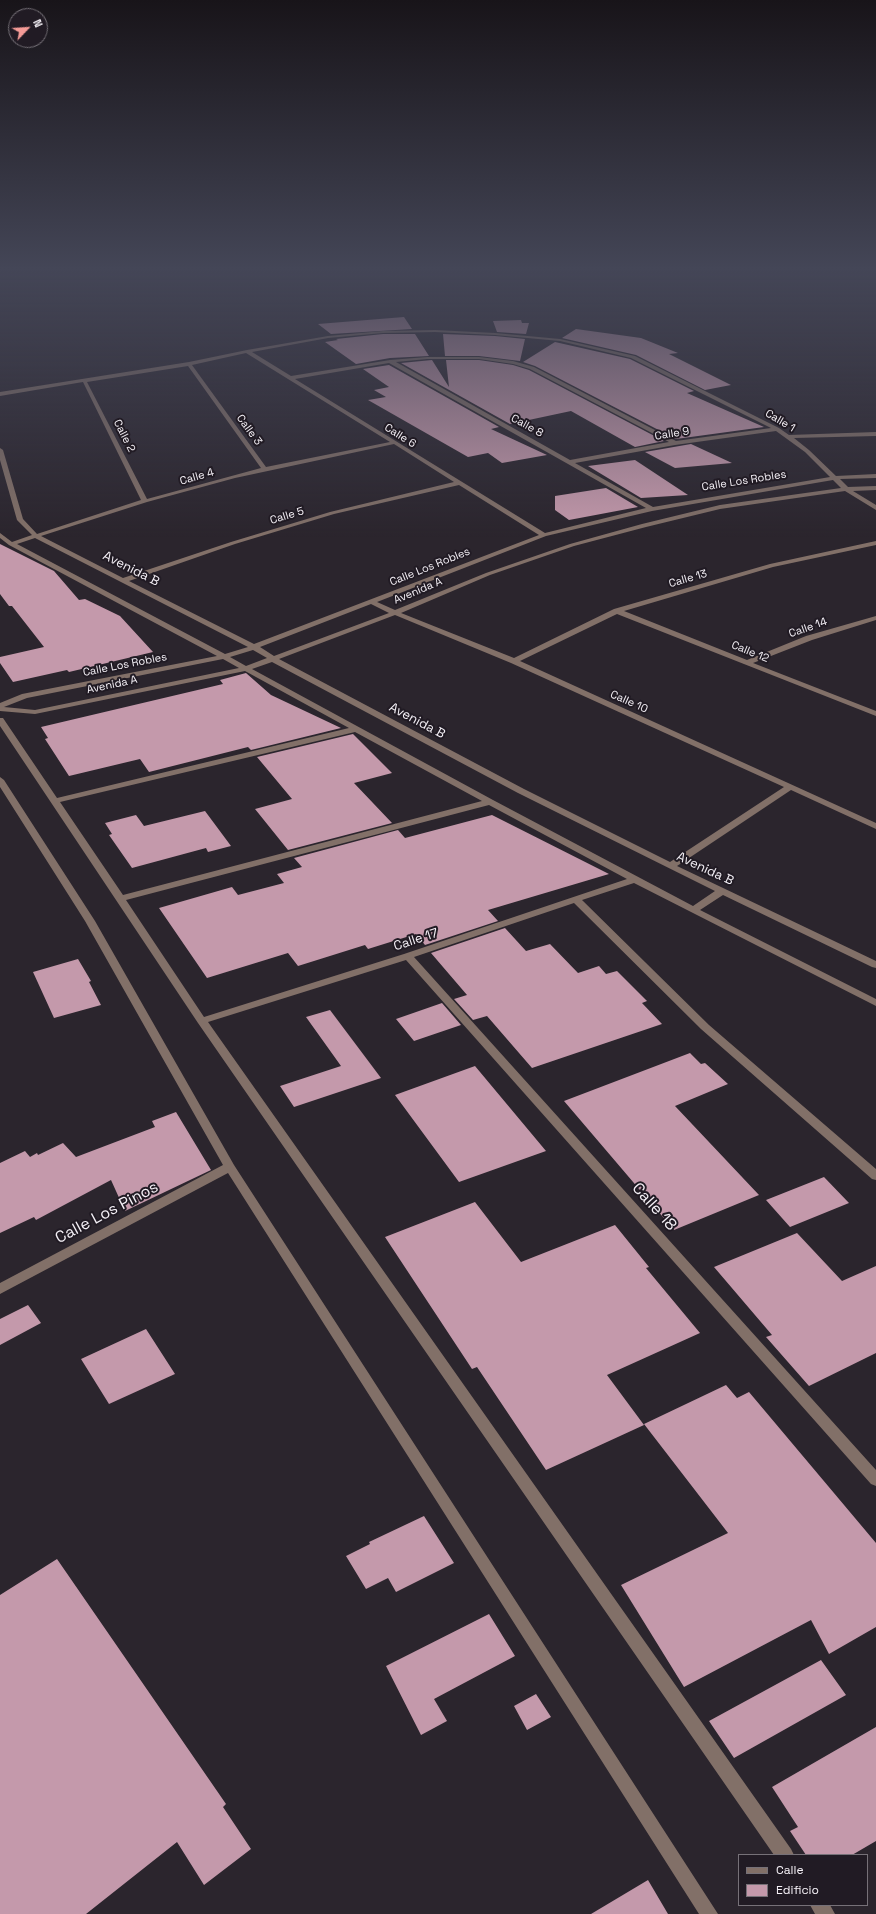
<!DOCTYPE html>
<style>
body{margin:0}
#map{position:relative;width:876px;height:1914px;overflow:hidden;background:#2b252d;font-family:"Space Grotesk",sans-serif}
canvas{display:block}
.legend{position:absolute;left:738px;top:1854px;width:130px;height:52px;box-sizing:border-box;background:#211b24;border:1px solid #767178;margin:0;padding:5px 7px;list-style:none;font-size:12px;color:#f5f1f7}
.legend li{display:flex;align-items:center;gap:8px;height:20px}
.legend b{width:20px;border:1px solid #767178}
.north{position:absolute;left:8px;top:8px;width:40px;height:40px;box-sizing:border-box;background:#211b24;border:1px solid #767178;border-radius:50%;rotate:65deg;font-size:11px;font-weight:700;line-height:16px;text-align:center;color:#f5f1f7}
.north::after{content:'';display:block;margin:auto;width:14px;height:18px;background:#f59b97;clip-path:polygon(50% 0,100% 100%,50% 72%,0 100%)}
</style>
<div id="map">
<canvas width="876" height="1914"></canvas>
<ul class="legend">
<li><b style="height:5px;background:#827068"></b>Calle</li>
<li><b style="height:11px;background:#c499ab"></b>Edificio</li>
</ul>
<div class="north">N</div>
</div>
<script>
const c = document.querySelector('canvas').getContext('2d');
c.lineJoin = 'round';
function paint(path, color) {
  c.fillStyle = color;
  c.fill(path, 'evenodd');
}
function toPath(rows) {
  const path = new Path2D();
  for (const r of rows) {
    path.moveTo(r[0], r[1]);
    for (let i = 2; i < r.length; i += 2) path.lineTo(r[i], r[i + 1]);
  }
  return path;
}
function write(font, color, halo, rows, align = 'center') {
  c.font = font + ' "Space Grotesk",sans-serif';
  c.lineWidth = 4;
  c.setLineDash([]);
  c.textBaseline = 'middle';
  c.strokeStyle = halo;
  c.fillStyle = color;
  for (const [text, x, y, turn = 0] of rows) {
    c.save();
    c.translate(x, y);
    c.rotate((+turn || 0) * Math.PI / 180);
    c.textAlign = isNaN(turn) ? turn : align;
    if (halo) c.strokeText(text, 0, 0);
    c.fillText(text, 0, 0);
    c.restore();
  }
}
const building = toPath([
 [404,317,412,329,331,334,318,324],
 [521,320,522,323,529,323,526,334,497,332,493,321],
 [576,329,641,338,678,353,669,354,731,385,705,390,636,355,562,338],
 [383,334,415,334,429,356,390,358,356,364,325,342,338,340,336,339],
 [443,334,495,336,525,339,520,361,479,356,445,356],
 [555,342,630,359,694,391,687,393,764,427,676,439,535,366,523,362],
 [432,360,449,387,446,360,479,360,513,365,529,370,664,441,635,447,571,411,510,424,401,363],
 [389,365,499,427,491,429,547,455,502,463,488,453,468,457,368,400,386,397,374,390,389,387,363,369],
 [691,444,732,463,675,468,645,452],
 [635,460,688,495,641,498,588,466],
 [606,488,638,507,569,520,555,510,555,496],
 [0,544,54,571,79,600,85,599,120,616,153,652,69,672,67,670,13,682,0,663,0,657,44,647,12,606,9,606,0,594],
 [246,673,271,695,341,728,251,750,248,747,149,772,140,759,69,776,45,739,48,738,41,727,223,684,220,680],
 [353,734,392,773,354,783,392,823,288,850,255,809,292,799,257,757],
 [205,811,231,846,208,852,206,848,132,868,109,835,112,834,105,823,136,815,144,826],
 [492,815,609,874,488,910,498,921,425,945,416,934,368,949,365,945,298,966,288,953,207,978,159,908,232,887,238,895,284,883,277,874,302,867,294,858,398,830,405,838],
 [505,928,526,951,550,944,578,973,599,966,606,974,617,971,647,1001,642,1003,662,1024,532,1068,487,1016,473,1020,454,999,467,995,431,953],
 [78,959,91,981,89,982,101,1005,54,1018,33,972],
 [442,1003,461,1025,414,1041,396,1019],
 [330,1010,381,1078,294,1107,280,1086,341,1066,306,1017],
 [690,1053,701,1064,705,1063,728,1084,675,1106,759,1195,674,1230,564,1101],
 [475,1066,546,1151,459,1182,395,1095],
 [176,1112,211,1170,125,1211,111,1180,36,1220,34,1217,0,1233,0,1163,25,1151,30,1157,37,1153,38,1155,63,1143,76,1157,155,1127,152,1121],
 [824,1177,849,1203,790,1227,766,1200],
 [475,1202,521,1262,615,1225,649,1267,646,1268,700,1333,607,1375,644,1425,546,1470,477,1367,472,1369,385,1237],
 [797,1233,842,1281,876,1266,876,1353,809,1386,766,1337,772,1335,714,1267],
 [28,1305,41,1323,0,1345,0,1319],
 [146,1329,175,1374,109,1404,81,1359],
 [726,1385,737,1398,749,1392,876,1543,876,1627,829,1654,811,1620,684,1687,621,1585,728,1533,644,1424],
 [424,1516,454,1563,396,1592,388,1578,366,1589,346,1556,370,1544,369,1542],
 [57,1559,226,1804,223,1807,251,1849,204,1885,177,1842,86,1914,0,1914,0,1595],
 [489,1614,515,1656,434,1699,447,1721,421,1735,386,1666],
 [821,1660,846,1695,734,1758,709,1721],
 [536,1694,551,1717,527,1730,514,1706],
 [876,1727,876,1841,852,1855,806,1855,790,1831,798,1827,772,1787],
 [648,1880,668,1914,591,1914]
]);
const minor = toPath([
 [435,330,495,333,560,339,635,356,779,428,789,435,876,432,876,436,794,438,809,450,836,476,876,474,876,478,840,479,848,487,876,486,876,490,853,491,876,505,876,510,845,491,720,509,646,527,574,546,490,575,401,613,514,658,614,609,770,564,876,541,876,545,773,567,624,611,747,660,806,636,876,616,876,620,812,640,753,663,876,711,876,716,617,614,520,661,876,823,876,829,791,790,677,866,876,961,876,968,872,967,723,895,700,910,876,999,876,1006,634,883,582,900,709,1025,876,1169,876,1180,872,1179,701,1029,574,903,414,957,876,1470,876,1486,871,1484,406,960,208,1022,791,1849,794,1855,774,1855,198,1023,0,726,0,718,3,718,57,798,349,728,245,671,35,714,0,711,0,703,22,694,217,656,9,545,0,538,0,533,12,542,32,535,17,520,0,460,0,448,3,450,23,519,37,534,141,500,83,382,0,396,0,392,189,362,247,350,328,336,383,331,435,330],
 [435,332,495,335,560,341,631,358,771,428,676,441,534,367,513,361,479,357,427,357,390,360,291,376,252,352,328,338,383,333,435,332],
 [246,353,288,379,390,442,266,467,192,365,246,353],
 [427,359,479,359,513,364,530,369,669,442,570,460,396,362,427,359],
 [389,363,646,508,545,533,295,379,389,363],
 [188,366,261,468,147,499,87,382,188,366],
 [776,431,805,452,830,477,653,507,575,463,675,445,776,431],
 [394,444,454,482,330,512,231,542,123,578,41,536,147,502,235,478,394,444],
 [833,480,841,488,720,505,642,524,570,544,486,573,395,610,377,602,546,536,652,511,833,480],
 [459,485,539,535,254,644,129,581,235,544,334,514,459,485],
 [35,538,248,647,225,654,17,544,35,538],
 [371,604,389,613,274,656,260,647,371,604],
 [395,615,511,663,784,787,670,862,524,789,279,659,395,615],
 [253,650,267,658,246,666,230,657,253,650],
 [223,659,239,668,35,710,4,707,27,698,223,659],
 [272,662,518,793,715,891,693,906,493,800,252,669,272,662],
 [355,732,482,801,123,895,60,802,355,732],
 [489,805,627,879,404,954,204,1017,126,900,489,805],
 [0,777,4,780,95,921,234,1165,718,1914,699,1914,228,1173,0,1294,0,1283,223,1165,85,921,0,787,0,777],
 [810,1905,830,1905,835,1914,815,1914,810,1905]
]);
const farStreetnames = [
 ["Calle 1",780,421,31],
 ["Calle 8",527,426,29],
 ["Calle 3",249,430,54],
 ["Calle 9",672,434,-9],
 ["Calle 2",124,436,63],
 ["Calle 6",400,436,32],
 ["Calle 4",197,477,-16],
 ["Calle Los Robles",744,481,-9],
 ["Calle 5",287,516,-17],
 ["Calle Los Robles",430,567,-22],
 ["Calle 13",688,579,-16],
 ["Avenida A",418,591,-23],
 ["Calle 14",808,628,-19],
 ["Calle 12",750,652,22],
 ["Calle Los Robles",125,665,-11],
 ["Avenida A",112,685,-12],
 ["Calle 10",629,702,24]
];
const streetNames = [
 ["Avenida B",131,569,27],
 ["Avenida B",417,721,28],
 ["Avenida B",705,869,25],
 ["Calle 17",416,940,-18]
];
const nearStreetnames = [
 ["Calle 18",654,1207,48],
 ["Calle Los Pinos",107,1213,-28]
];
paint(building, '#c499ab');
paint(minor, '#827068');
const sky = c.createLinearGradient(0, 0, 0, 538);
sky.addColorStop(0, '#181419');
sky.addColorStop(0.5, '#444657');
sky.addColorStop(1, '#44465700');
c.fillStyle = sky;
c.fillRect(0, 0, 876, 538);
write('11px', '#f5f1f7', '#211b24', farStreetnames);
write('13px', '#f5f1f7', '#211b24', streetNames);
write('16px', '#f5f1f7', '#211b24', nearStreetnames);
</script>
